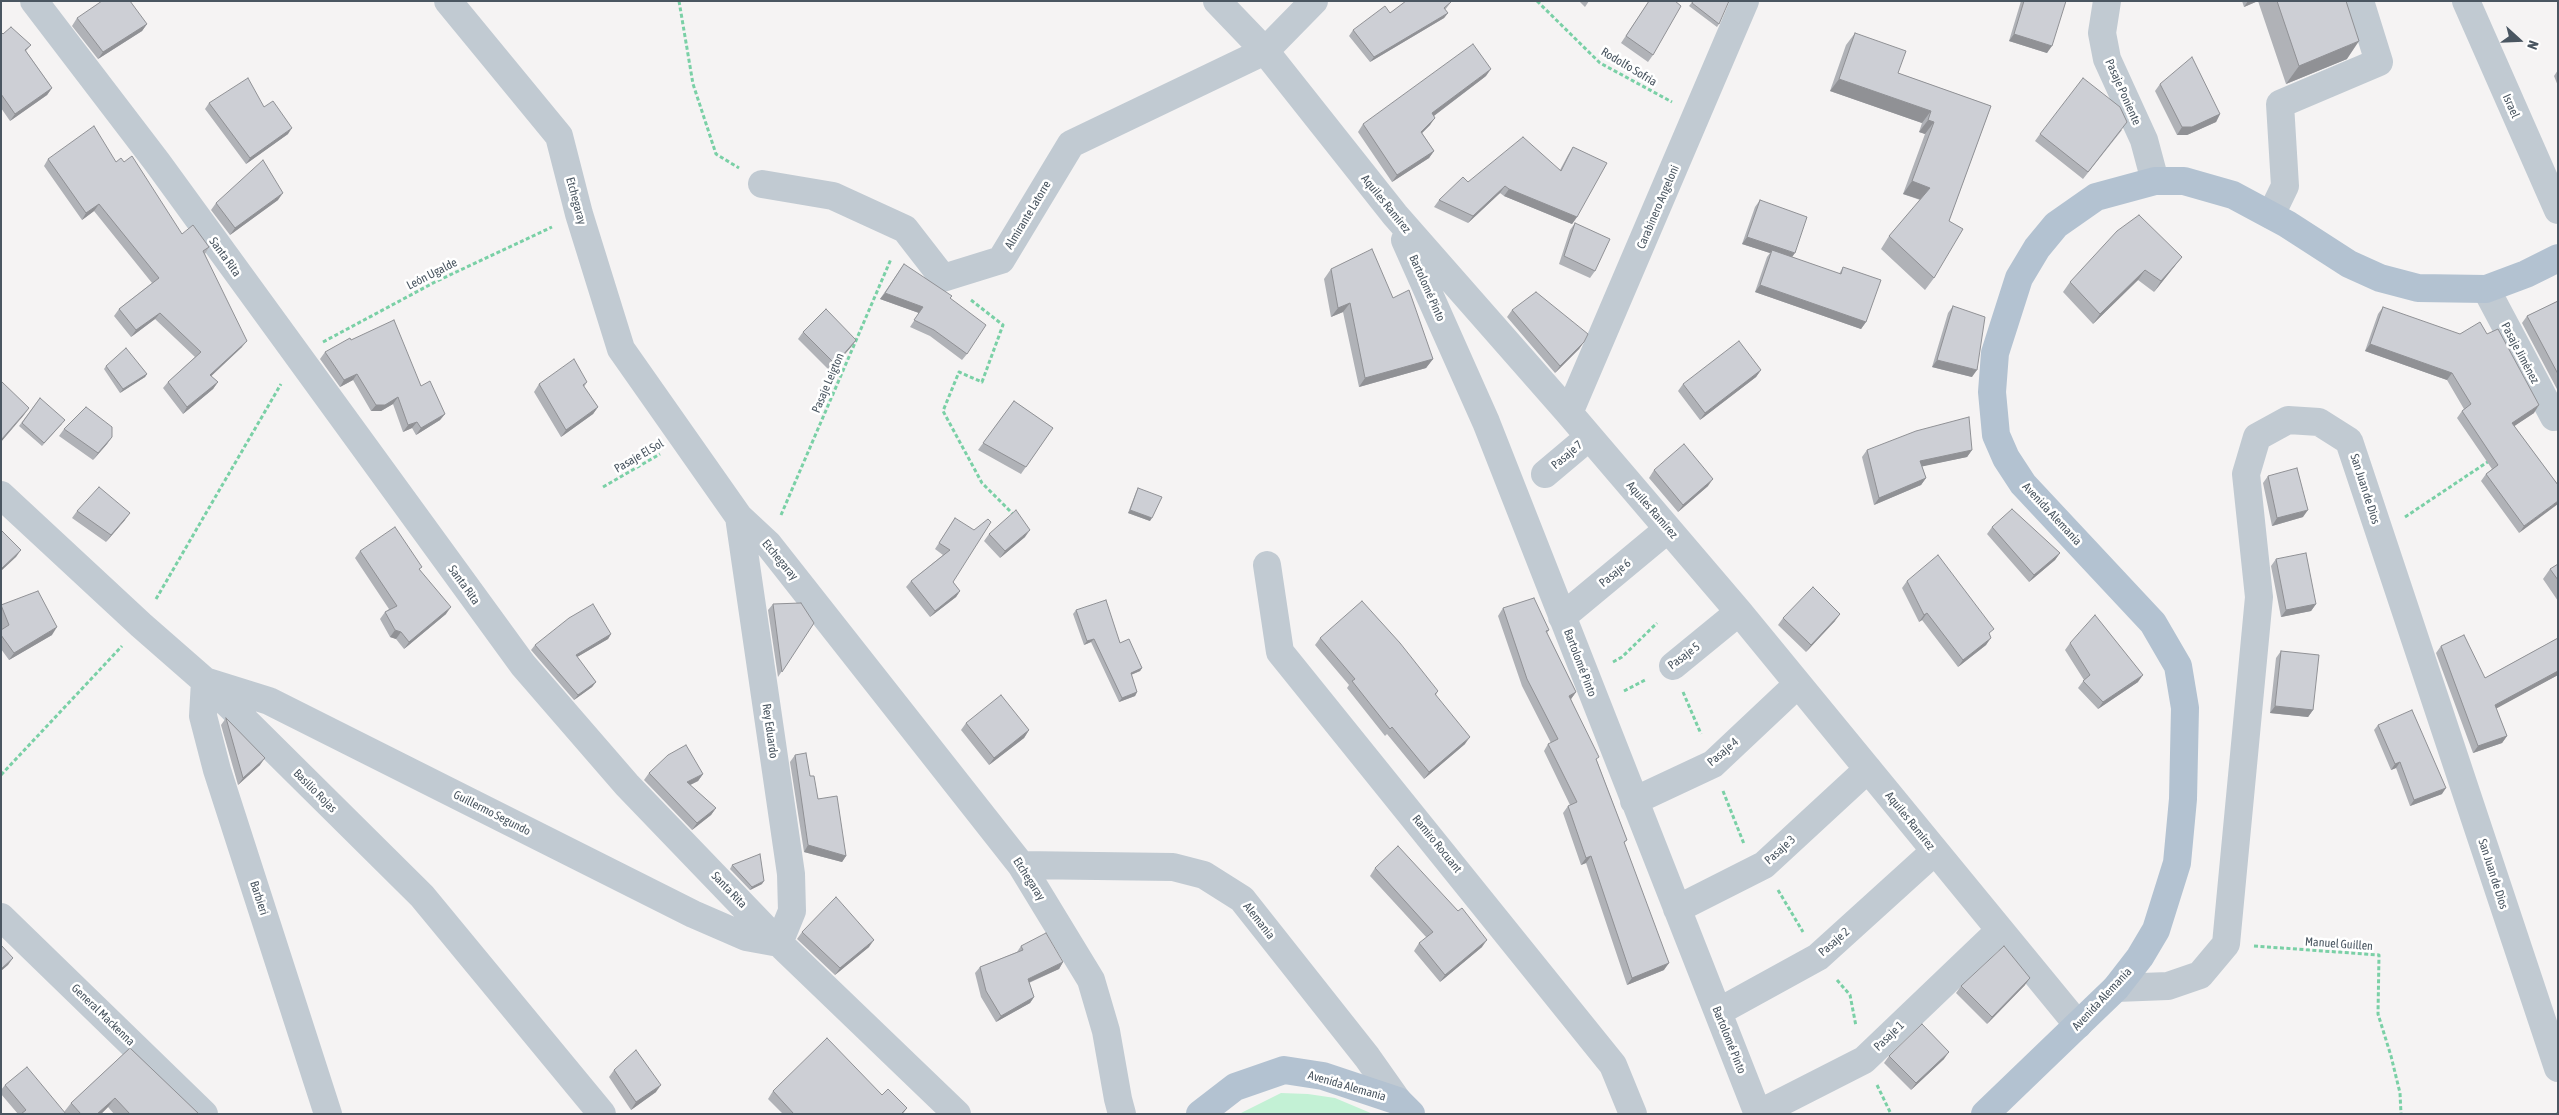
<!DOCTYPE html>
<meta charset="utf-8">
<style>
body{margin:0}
#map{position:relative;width:2559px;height:1115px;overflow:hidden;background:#f5f3f3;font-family:"Asap Condensed",sans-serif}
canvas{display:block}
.frame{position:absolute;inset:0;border:2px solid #4a5661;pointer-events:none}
.north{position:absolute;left:2494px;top:15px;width:50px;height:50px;-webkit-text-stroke:4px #fff;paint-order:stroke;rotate:110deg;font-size:14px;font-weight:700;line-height:20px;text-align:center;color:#4a5661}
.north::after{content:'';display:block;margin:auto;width:18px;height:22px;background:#4a5661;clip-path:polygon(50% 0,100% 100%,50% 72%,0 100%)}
</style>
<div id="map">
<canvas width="2559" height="1115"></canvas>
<div class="frame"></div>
<div class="north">N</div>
</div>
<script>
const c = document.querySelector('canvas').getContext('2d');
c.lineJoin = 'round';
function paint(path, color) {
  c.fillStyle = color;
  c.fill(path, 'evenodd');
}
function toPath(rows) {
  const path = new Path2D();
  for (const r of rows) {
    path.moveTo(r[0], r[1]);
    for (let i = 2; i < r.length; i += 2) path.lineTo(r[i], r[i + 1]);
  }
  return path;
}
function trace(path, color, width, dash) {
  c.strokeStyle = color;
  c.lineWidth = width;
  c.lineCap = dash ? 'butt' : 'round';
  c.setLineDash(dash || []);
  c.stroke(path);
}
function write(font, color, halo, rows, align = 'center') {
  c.font = font + ' "Asap Condensed",sans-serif';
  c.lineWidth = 5;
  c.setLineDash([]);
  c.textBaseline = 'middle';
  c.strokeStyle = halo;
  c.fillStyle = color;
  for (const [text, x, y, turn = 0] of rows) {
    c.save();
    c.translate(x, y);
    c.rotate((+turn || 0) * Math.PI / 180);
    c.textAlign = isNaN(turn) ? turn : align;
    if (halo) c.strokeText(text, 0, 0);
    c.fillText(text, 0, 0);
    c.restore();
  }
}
const green = toPath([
 [1281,1093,1308,1094,1335,1098,1373,1114,1239,1114]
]);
const path = toPath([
 [679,1,693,84,716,154,739,168],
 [1537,1,1600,63,1672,102],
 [971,300,1003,325,982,382,959,372,943,411,982,483,1014,515],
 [323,342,435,282,552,227],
 [603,487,660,454],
 [781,515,891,259],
 [2405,517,2489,461],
 [156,599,281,384],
 [1613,662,1622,657,1657,623],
 [1624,691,1647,679],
 [1683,692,1701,734],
 [1,775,122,646],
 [1723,791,1744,844],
 [1778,890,1803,932],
 [2254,946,2379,955,2378,1014,2391,1056,2400,1093,2401,1114],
 [1837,980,1850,995,1856,1026],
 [1877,1085,1891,1114],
 [2557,1114,2558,1113]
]);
const minor = toPath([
 [34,1,157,162,523,665,627,785,779,943,957,1114],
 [448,1,559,136,579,214,621,349,739,517,768,544,1021,865,1091,980,1106,1031,1118,1099,1122,1114],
 [1217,1,1265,51,1395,215,1569,413,1739,612,2078,1025],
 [2107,1,2102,33,2107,59,2144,140,2155,181],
 [2466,1,2558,210],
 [762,184,833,196,905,229,943,278,1001,260,1071,144,1265,51,1314,1],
 [2271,215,2285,186,2280,104,2379,62,2360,1],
 [1405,240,1486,422,1758,1114],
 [2486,289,2554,417],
 [1569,413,1745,1],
 [1545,474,1589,437],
 [1,495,141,625,205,681,422,896,602,1114],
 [1267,565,1280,652,1613,1065,1633,1114],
 [1562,617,1668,529],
 [1673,666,1739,612],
 [1634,801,1713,764,1798,684],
 [1021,865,1173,867,1204,875,1242,899,1367,1057,1398,1101],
 [1677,909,1764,865,1868,769],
 [1,917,204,1114],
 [2116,988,2168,986,2200,975,2226,944,2259,597,2246,474,2257,437,2288,420,2319,422,2349,441,2558,1068],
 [1718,1012,1818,957,1935,851],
 [328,1114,217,770,203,716,205,681,269,701,693,914,746,937,779,943,792,911,791,874,739,517],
 [1758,1114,1864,1060,2000,930]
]);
const major = toPath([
 [1200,1114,1235,1087,1284,1070,1323,1076,1398,1101,1411,1114],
 [1985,1114,2116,988,2140,957,2156,930,2177,863,2183,799,2185,708,2178,666,2153,623,2023,484,2006,458,1996,435,1992,392,1995,353,2019,278,2037,248,2056,225,2096,197,2155,181,2184,181,2233,195,2287,224,2349,264,2380,278,2418,288,2486,289,2526,274,2558,258]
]);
const wall = toPath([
 [1579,1,1589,1,1585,7],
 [1649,1,1653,55,1648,62,1621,43],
 [1693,1,1719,24,1717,27,1689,6],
 [2021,1,2066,1,2047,53,2009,41],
 [2242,1,2346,1,2347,59,2286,84,2258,1,2244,7],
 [1451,2,1445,10,1448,13,1444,18,1370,62,1349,36,1353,30,1390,13],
 [77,18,147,24,142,31,98,59,72,26],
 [1,32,3,34,31,45,26,51,52,88,47,95,10,121,1,108],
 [1855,33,1898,73,1991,106,1949,221,1934,278,1925,290,1881,249,1889,236,1920,200,1903,194,1925,134,1919,132,1922,123,1830,91,1846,45],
 [2558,70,2558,86,2554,76],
 [1486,76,1434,116,1430,125,1422,133,1434,151,1429,158,1392,182,1358,132,1363,124],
 [2160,84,2220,114,2216,122,2187,135,2177,135,2155,91],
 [209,103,264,107,288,134,246,164,205,109],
 [2122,130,2083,179,2035,141,2040,134],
 [1573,147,1577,217,1572,224,1504,196,1500,193,1468,223,1434,207,1439,200,1468,182,1560,170,1568,155],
 [48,159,116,162,182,234,209,247,205,254,242,347,211,376,218,382,213,389,183,414,163,388,168,382,195,357,155,319,131,337,114,316,119,309,152,283,94,211,82,220,44,166],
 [278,200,230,235,211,210,216,203],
 [1760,200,1792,257,1839,274,1843,267,1866,322,1861,329,1755,292,1767,257,1770,253,1742,244,1755,207],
 [1575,223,1595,271,1590,278,1559,264,1570,230],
 [2182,257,2154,292,2138,280,2093,324,2063,292,2070,282],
 [904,264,950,298,967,354,962,360,930,336,910,327,919,313,880,299],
 [1331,269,1393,298,1433,359,1426,368,1359,387,1343,312,1331,317,1324,279],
 [2558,301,2558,391,2522,323,2527,316],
 [1953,306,1972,377,1932,367,1948,313],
 [2383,307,2534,413,2514,426,2558,485,2519,533,2481,481,2486,474,2492,469,2457,418,2462,411,2464,409,2447,380,2365,351,2378,314],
 [1512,310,1584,342,1579,349,1555,373,1507,317],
 [803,332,856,340,851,347,830,371,798,339],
 [351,340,421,386,445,414,440,420,416,435,412,428,403,432,393,404,381,411,371,411,353,380,340,387,320,359,325,352],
 [106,366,147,374,145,377,120,393,104,369],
 [1761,370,1756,377,1700,420,1678,391,1683,384],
 [587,382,584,387,598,407,593,414,561,437,534,392,539,384],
 [40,398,62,424,42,446,19,426],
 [1014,401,1053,428,1021,474,978,450],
 [64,429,112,437,107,444,93,460,59,436],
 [1867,450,1972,450,1967,457,1922,466,1926,478,1921,485,1874,505,1862,457],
 [1654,470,1708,486,1678,512,1649,478],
 [2268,476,2303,517,2272,526,2263,483],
 [1138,488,1150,521,1128,513,1136,492],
 [77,511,125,520,106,542,72,518],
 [955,518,953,582,960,591,956,597,930,617,906,587,911,581,943,555,935,549],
 [1992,527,2060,553,2055,560,2029,582,1987,534],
 [989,534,1025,537,1000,558,984,541],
 [360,551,420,570,446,614,404,649,396,639,390,637,380,619,385,612,389,609,355,558],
 [2276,559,2316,604,2311,611,2281,617,2271,566],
 [2558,564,2558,601,2543,579,2550,569],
 [1907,581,1990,635,1986,645,1958,667,1922,620,1919,622,1902,588],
 [773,604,814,623,778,677,768,610],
 [1,605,52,635,9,660,1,649,1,630,2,629,1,626],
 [1503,608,1549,630,1547,633,1576,692,1571,699,1597,761,1627,840,1624,843,1664,970,1627,985,1586,863,1581,865,1563,813,1568,806,1570,805,1544,751,1548,744,1551,743,1522,686,1498,616],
 [1076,610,1120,643,1142,668,1140,671,1131,675,1137,692,1135,696,1119,702,1091,642,1084,645,1073,614],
 [1783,618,1835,621,1806,652,1778,625],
 [611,634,608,639,577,657,596,682,592,687,574,700,531,650,535,645],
 [1320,638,1438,691,1436,695,1465,744,1424,779,1387,734,1385,736,1347,688,1349,685,1315,645],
 [2558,638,2558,675,2496,708,2507,736,2502,743,2473,753,2436,653,2441,646,2485,678],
 [2070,643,2138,682,2098,709,2078,688,2084,680,2065,650],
 [2281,651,2313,710,2308,717,2270,713,2276,658],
 [226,718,260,765,238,785,221,725],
 [966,723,1029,730,1024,738,989,765,961,730],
 [2378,725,2442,794,2410,806,2396,768,2391,770,2374,730],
 [795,755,810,776,818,799,846,856,842,862,804,852,790,762],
 [649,773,703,774,698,781,690,785,716,808,711,815,692,830,644,780],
 [732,865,762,884,750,890,730,869],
 [1375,868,1458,911,1482,947,1440,982,1414,951,1419,943,1427,938,1370,876],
 [802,932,869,947,835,975,797,939],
 [1021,946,1063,962,1059,969,1029,983,1034,997,1030,1003,996,1022,981,997,975,973,980,967,1017,952],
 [2025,985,1987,1024,1956,993,1961,986],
 [130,1048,199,1114,114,1114,108,1107,101,1114,18,1114,1,1094,1,1090,5,1085,64,1112,71,1103],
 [1889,1056,1944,1059,1911,1090,1884,1063],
 [614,1070,656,1092,631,1110,609,1077],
 [773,1091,882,1095,907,1108,903,1114,783,1114,768,1099]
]);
const shadedWall = toPath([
 [2248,1,2258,1,2244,7],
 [1448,13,1444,18,1370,62,1374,57],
 [147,24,142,31,98,59,103,52],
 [2014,34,2052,46,2047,53,2009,41],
 [2359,41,2347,59,2286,84,2299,66],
 [1491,69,1486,76,1427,121,1432,113],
 [1839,79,1931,111,1922,123,1830,91],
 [52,88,47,95,10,121,15,114],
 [2220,114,2216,122,2187,135,2177,135,2182,127],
 [1435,118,1430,125,1416,139,1421,132],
 [1928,120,1934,122,1925,134,1919,132],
 [292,128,288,134,246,164,250,158],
 [1434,151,1429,158,1392,182,1397,175],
 [1912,181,1930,188,1922,200,1903,194],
 [1505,186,1500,193,1468,223,1473,216],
 [1509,189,1577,217,1572,224,1504,196],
 [283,193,278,200,230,235,235,228],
 [99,204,94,211,82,220,86,213],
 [1747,237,1795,253,1790,260,1772,250,1770,253,1742,244],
 [2182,257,2154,292,2161,281],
 [2145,270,2138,280,2093,324,2100,314],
 [1760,285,1866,322,1861,329,1755,292],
 [885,293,923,307,919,313,880,299],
 [1350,303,1343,312,1331,317,1338,308],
 [160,313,155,319,131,337,136,330],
 [856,340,851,347,830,371,835,364],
 [247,341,242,347,206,381,210,375],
 [1584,342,1579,349,1555,373,1560,366],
 [2370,344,2452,373,2447,380,2365,351],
 [1433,359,1426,368,1359,387,1365,378],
 [1937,360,1977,370,1972,377,1932,367],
 [1761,370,1756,377,1700,420,1705,413],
 [147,374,145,377,120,393,123,389],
 [357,374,353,380,340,387,344,380],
 [218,382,213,389,183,414,187,407],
 [398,397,393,404,381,411,371,411,376,405],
 [2539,405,2534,413,2507,431,2512,423],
 [598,407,593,414,561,437,566,430],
 [29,408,24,415,1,442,1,440],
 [445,414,440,420,416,435,421,428],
 [417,422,412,428,403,432,408,425],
 [112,437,107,444,93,460,98,453],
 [1972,450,1967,457,1915,468,1920,461],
 [1926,478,1921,485,1874,505,1879,498],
 [1713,479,1708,486,1678,512,1683,505],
 [2558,501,2558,504,2519,533,2524,526],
 [1130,510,1152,518,1150,521,1128,513],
 [2308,510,2303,517,2272,526,2277,518],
 [130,513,125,520,106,542,111,535],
 [1030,530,1025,537,1000,558,1005,551],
 [21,550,16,557,1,571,1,569],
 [2060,553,2055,560,2029,582,2034,575],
 [960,591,956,597,930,617,935,611],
 [2316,604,2311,611,2281,617,2286,610],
 [451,607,446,614,404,649,409,642],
 [1927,613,1922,620,1919,622,1924,615],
 [1840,614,1835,621,1806,652,1811,645],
 [57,627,52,635,9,660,14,653],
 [395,630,401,632,396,639,390,637],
 [611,634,608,639,572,660,576,655],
 [1991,638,1986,645,1958,667,1963,660],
 [1094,639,1091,642,1084,645,1087,641],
 [1142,668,1140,671,1128,676,1131,673],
 [2558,671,2558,675,2490,712,2495,705],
 [2143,675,2138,682,2098,709,2103,702],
 [596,682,592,687,574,700,578,695],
 [1137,692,1135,696,1119,702,1122,698],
 [1576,692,1571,699,1564,703,1569,696],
 [2275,706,2313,710,2308,717,2270,713],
 [1029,730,1024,738,989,765,994,758],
 [2507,736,2502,743,2473,753,2478,746],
 [1470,737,1465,744,1424,779,1429,772],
 [265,758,260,765,238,785,243,778],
 [2400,762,2396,768,2391,770,2395,764],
 [703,774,698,781,682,789,687,782],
 [2446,788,2442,794,2410,806,2414,800],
 [716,808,711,815,692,830,697,823],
 [808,845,846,856,842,862,804,852],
 [1591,856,1586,863,1581,865,1586,858],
 [764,881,762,884,750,890,752,887],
 [874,940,869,947,835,975,840,968],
 [1487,940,1482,947,1440,982,1445,975],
 [13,958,8,965,1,971,1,969],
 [1063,962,1059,969,1023,985,1028,979],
 [1669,963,1664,970,1627,985,1632,978],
 [2030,978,2025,985,1987,1024,1992,1017],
 [1034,997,1030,1003,996,1022,1001,1016],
 [1949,1052,1944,1059,1911,1090,1916,1083],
 [661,1085,656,1092,631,1110,636,1102],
 [115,1098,108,1107,101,1114,97,1114]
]);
const building = toPath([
 [102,1,130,1,147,24,103,52,77,18,102,1],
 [1406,1,1451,1,1451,2,1444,8,1448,13,1374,57,1353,30,1385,6,1390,13,1406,1],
 [1649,1,1675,1,1681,6,1653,55,1626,36,1649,1],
 [1693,1,1729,1,1719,24,1692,3,1693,1],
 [2024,1,2066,1,2052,46,2014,34,2024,1],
 [2277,1,2346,1,2359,41,2299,66,2277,1],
 [11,27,31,45,25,50,52,88,15,114,1,94,1,32,3,34,11,27],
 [1855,33,1906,51,1898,73,1991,106,1949,221,1963,229,1934,278,1889,236,1930,188,1912,181,1934,122,1928,120,1931,111,1839,79,1855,33],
 [1473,44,1491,69,1432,113,1435,118,1421,132,1434,151,1397,175,1363,124,1473,44],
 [2192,57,2220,114,2192,127,2182,127,2160,84,2192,57],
 [248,78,264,107,273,101,292,128,250,158,209,103,248,78],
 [2083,78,2120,107,2127,122,2088,172,2040,134,2083,78],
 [94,126,116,162,121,158,124,162,132,156,182,234,193,225,209,247,203,251,247,341,210,375,218,382,187,407,168,382,201,352,160,313,136,330,119,309,159,278,99,204,86,213,48,159,94,126],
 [1523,137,1561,171,1573,147,1607,163,1577,217,1509,189,1505,186,1473,216,1439,200,1463,177,1468,182,1523,137],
 [263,160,283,193,235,228,216,203,263,160],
 [1760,200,1807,217,1795,253,1747,237,1760,200],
 [2139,215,2182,257,2161,281,2145,270,2100,314,2070,282,2117,231,2139,215],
 [1575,223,1610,239,1595,271,1564,256,1575,223],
 [1372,249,1393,298,1409,290,1433,359,1365,378,1350,303,1338,308,1331,269,1372,249],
 [1772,250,1841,274,1843,267,1881,280,1866,322,1760,285,1772,250],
 [904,264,952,296,950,298,986,325,967,354,934,330,914,320,923,307,885,293,904,264],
 [1536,292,1588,334,1584,342,1560,366,1512,310,1536,292],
 [2558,301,2558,374,2527,316,2558,301],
 [1953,306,1985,317,1977,370,1937,360,1953,306],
 [2383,307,2460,334,2480,322,2487,334,2498,329,2539,405,2512,423,2558,485,2558,501,2524,526,2486,474,2498,465,2462,411,2471,404,2452,373,2370,344,2383,307],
 [826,309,856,340,835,364,803,332,826,309],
 [394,320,421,386,430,381,445,414,421,428,417,422,408,425,398,397,385,405,376,405,357,374,344,380,325,352,350,338,351,340,394,320],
 [1739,341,1761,370,1705,413,1683,384,1739,341],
 [126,348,147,374,123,389,106,366,126,348],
 [574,359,587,382,583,385,598,407,566,430,539,384,574,359],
 [1,381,29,408,1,440,1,381],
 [40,398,65,420,44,443,22,423,40,398],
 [1014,401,1053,428,1026,467,983,443,1014,401],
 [86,407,112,427,112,437,98,453,64,429,86,407],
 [1969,417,1972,450,1920,461,1926,478,1879,498,1867,450,1916,431,1969,417],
 [1684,444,1713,479,1683,505,1654,470,1684,444],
 [2297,468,2308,510,2277,518,2268,476,2297,468],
 [99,487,130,513,111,535,77,511,99,487],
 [1138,488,1162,497,1152,518,1130,510,1138,488],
 [2012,509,2060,553,2034,575,1992,527,2012,509],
 [1016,510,1030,530,1005,551,989,534,1016,510],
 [955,518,974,530,988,519,991,522,953,582,960,591,935,611,911,581,950,550,939,543,955,518],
 [395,527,422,567,419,569,451,607,409,642,401,632,395,630,385,612,397,606,360,551,395,527],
 [1,530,21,550,1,569,1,530],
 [2306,553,2316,604,2286,610,2276,559,2306,553],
 [1938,555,1994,629,1989,633,1991,638,1963,660,1927,613,1924,615,1907,581,1938,555],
 [2558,564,2558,580,2550,569,2558,564],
 [1813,587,1840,614,1811,645,1783,618,1813,587],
 [38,591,57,627,14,653,1,635,1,630,9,625,1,605,38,591],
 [1534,598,1549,630,1546,631,1576,692,1569,696,1599,757,1596,759,1627,840,1624,842,1669,963,1632,978,1591,856,1586,858,1568,806,1577,802,1548,744,1558,739,1527,679,1503,608,1534,598],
 [1106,600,1120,643,1129,639,1142,668,1131,673,1137,692,1122,698,1094,639,1087,641,1076,610,1106,600],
 [1362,601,1400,643,1438,691,1435,694,1470,737,1429,772,1392,727,1390,729,1352,681,1355,679,1320,638,1362,601],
 [801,603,814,623,782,672,773,604,801,603],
 [593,604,611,634,576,655,596,682,578,695,535,645,569,618,593,604],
 [2095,615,2143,675,2103,702,2083,681,2090,675,2070,643,2095,615],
 [2464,635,2485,678,2558,638,2558,671,2495,705,2507,736,2478,746,2441,646,2464,635],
 [2281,651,2319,655,2313,710,2275,706,2281,651],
 [1001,695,1029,730,994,758,966,723,1001,695],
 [2412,710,2446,788,2414,800,2400,762,2395,764,2378,725,2412,710],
 [226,718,265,758,243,778,226,718],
 [686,745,703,774,687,782,716,808,697,823,649,773,668,755,686,745],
 [806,753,810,776,814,776,818,799,837,796,846,856,808,845,795,755,806,753],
 [1398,846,1458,911,1462,908,1487,940,1445,975,1419,943,1433,932,1375,868,1398,846],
 [760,854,764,881,752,887,732,865,760,854],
 [836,897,874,940,840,968,802,932,836,897],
 [1046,933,1063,962,1028,979,1034,997,1001,1016,986,991,980,967,1023,950,1021,946,1046,933],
 [1,945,13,958,1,969,1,945],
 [2004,946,2030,978,1992,1017,1961,986,2004,946],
 [1922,1024,1949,1052,1916,1083,1889,1056,1922,1024],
 [827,1038,882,1095,888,1089,907,1108,901,1114,794,1114,773,1091,827,1038],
 [130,1048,199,1114,130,1114,115,1098,97,1114,81,1114,71,1103,130,1048],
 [636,1050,661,1085,636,1102,614,1070,636,1050],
 [27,1067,66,1114,21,1114,26,1110,5,1085,27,1067]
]);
const streetNames = [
 ["Rodolfo Sofria",1629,67,31],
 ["Pasaje Poniente",2123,92,66],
 ["Israel",2511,106,66],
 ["Etchegaray",576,201,75],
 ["Aquiles Ramírez",1386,204,51],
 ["Carabinero Angeloni",1658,207,-67],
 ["Almirante Latorre",1028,215,-59],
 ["Santa Rita",225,257,54],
 ["León Ugalde",432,274,-27],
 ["Bartolomé Pinto",1427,288,66],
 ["Pasaje Jiménez",2520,353,62],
 ["Pasaje Leigton",828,383,-67],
 ["Pasaje 7",1567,455,-40],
 ["Pasaje El Sol",639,456,-30],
 ["San Juan de Dios",2365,489,72],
 ["Aquiles Ramírez",1652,510,49],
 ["Avenida Alemania",2052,514,47],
 ["Etchegaray",780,560,50],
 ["Pasaje 6",1615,573,-39],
 ["Santa Rita",464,585,54],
 ["Pasaje 5",1684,656,-37],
 ["Bartolomé Pinto",1580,663,69],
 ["Rey Eduardo",770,731,82],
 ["Pasaje 4",1723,752,-40],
 ["Basilio Rojas",315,791,45],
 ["Guillermo Segundo",492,813,27],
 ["Aquiles Ramírez",1910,821,51],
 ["Ramiro Rocuant",1437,844,51],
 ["Pasaje 3",1780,850,-42],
 ["San Juan de Dios",2493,874,72],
 ["Etchegaray",1029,879,57],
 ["Santa Rita",729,890,46],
 ["Barbieri",259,898,72],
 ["Alemania",1259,921,52],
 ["Pasaje 2",1834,942,-41],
 ["Manuel Guillen",2339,944,4],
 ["Avenida Alemania",2102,999,-47],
 ["General Mackenna",103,1015,44],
 ["Pasaje 1",1889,1036,-44],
 ["Bartolomé Pinto",1729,1040,68],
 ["Avenida Alemania",1347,1086,16]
];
paint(green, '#c3f1d5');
trace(path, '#7ad0a6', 3, [4, 2.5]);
trace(minor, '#c1cad2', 28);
trace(major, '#b3c2d1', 28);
paint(wall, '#b0b2b7');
paint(shadedWall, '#909195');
paint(building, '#cdcfd5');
trace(building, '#909195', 1);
write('12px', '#4a5661', '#fff', streetNames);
</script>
